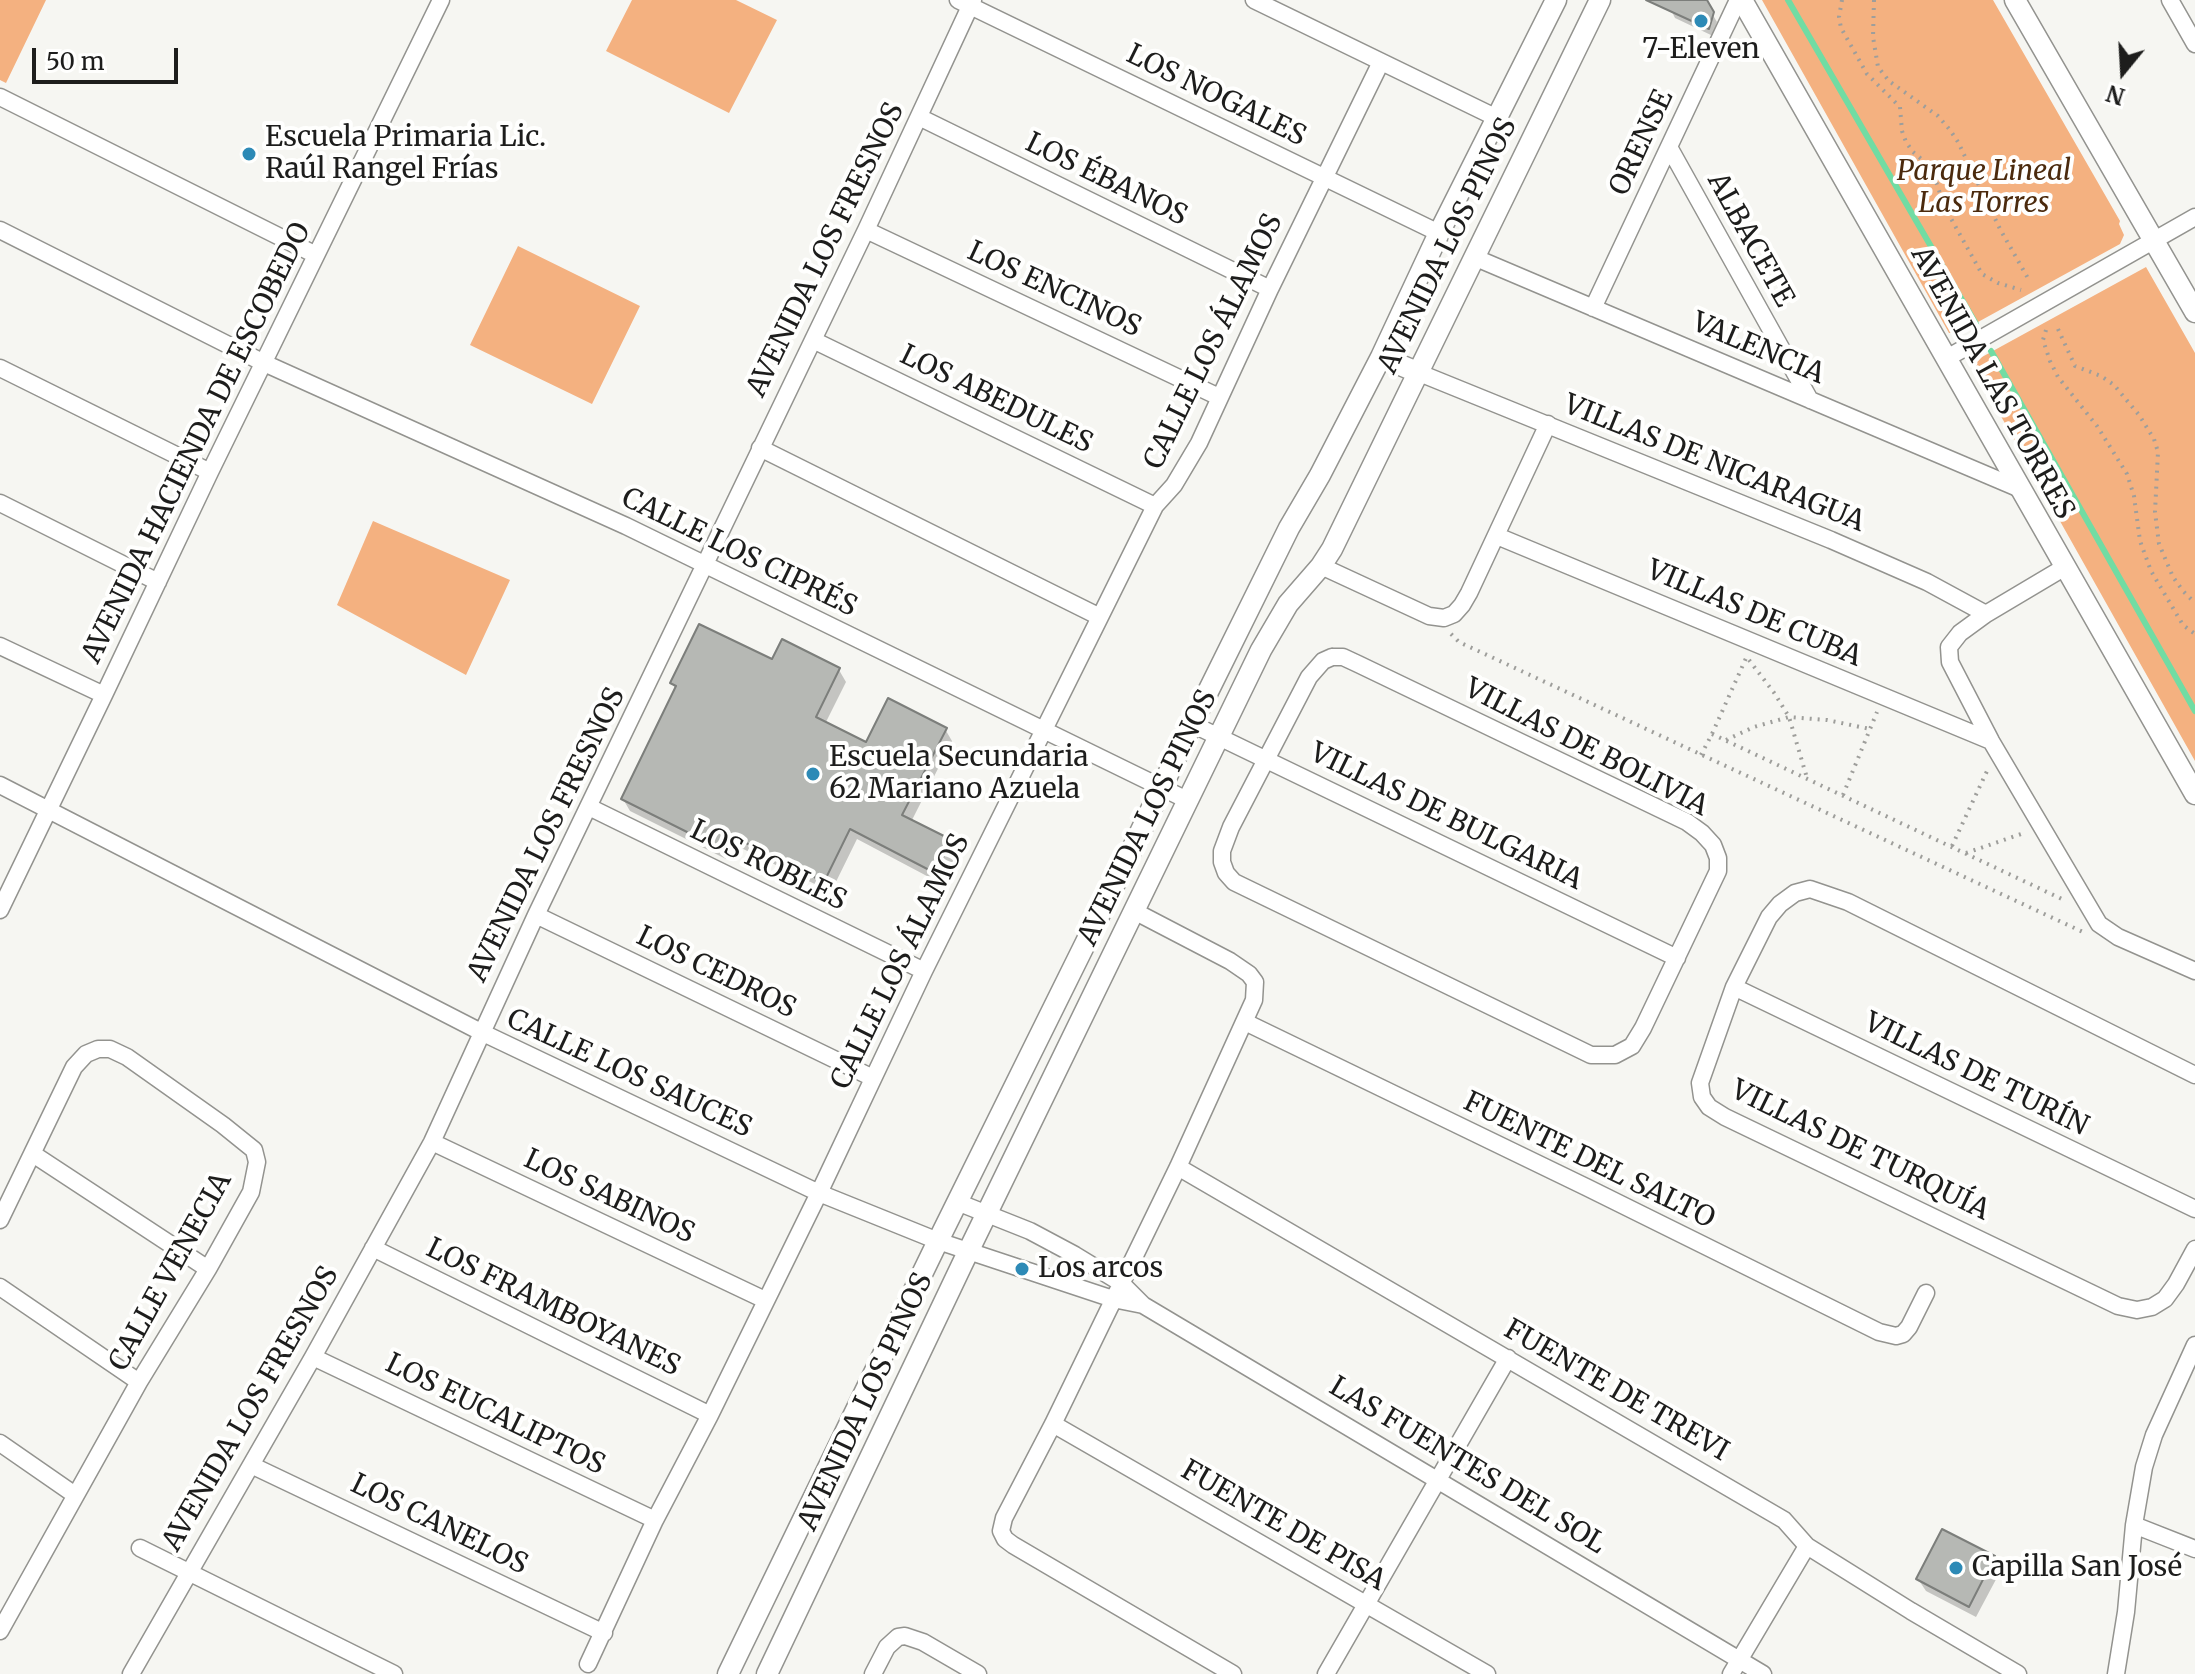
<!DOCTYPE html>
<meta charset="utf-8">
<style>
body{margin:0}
#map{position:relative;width:2195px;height:1674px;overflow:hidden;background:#f6f6f2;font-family:Merriweather,serif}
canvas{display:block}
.north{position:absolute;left:2083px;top:32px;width:80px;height:80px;-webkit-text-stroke:6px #fffffe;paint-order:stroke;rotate:198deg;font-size:22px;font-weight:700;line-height:32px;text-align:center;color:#1d1d1c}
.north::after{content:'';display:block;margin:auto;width:28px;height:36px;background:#1d1d1c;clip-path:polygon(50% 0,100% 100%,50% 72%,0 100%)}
.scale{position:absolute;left:32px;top:48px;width:146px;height:36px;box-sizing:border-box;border:4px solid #1d1d1c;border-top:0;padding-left:10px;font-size:24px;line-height:28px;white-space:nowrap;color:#1d1d1c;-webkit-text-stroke:6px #fffffe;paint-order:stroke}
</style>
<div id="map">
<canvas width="2195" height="1674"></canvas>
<div class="north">N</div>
<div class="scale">50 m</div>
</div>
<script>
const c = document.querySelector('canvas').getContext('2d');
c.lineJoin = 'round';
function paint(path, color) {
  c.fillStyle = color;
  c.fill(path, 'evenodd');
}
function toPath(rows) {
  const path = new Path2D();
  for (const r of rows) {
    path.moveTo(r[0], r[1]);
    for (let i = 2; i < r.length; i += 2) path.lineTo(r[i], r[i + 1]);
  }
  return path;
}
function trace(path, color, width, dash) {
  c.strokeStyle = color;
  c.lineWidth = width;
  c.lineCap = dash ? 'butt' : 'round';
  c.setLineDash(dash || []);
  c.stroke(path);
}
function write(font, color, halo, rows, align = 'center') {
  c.font = font + ' Merriweather,serif';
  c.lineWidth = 8;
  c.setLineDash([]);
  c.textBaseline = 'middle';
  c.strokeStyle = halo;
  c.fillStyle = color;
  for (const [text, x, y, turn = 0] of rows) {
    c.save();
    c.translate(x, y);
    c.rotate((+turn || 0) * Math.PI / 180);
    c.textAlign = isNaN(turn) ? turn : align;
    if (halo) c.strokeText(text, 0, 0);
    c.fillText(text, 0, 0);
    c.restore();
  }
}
const green = toPath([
 [0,0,46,0,6,83,0,80],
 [632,0,736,0,777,20,729,113,606,51],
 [1762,0,1993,0,2120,221,2119,224,2124,235,2120,244,1958,333,1949,333],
 [518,246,640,306,592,404,470,345],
 [2146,267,2195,353,2195,761,1971,363],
 [373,521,510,580,466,675,337,605]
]);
const shadow = toPath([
 [1675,0,1704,0,1717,22,1713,36,1675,18,1671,10],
 [773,662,839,670,846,682,825,724,867,744,945,729,952,741,911,822,951,841,957,853,942,884,857,839,831,892,733,844,726,859,630,811,623,799,676,690,672,683],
 [1994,1558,2001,1570,1976,1617,1926,1591,1918,1579]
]);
const stream = toPath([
 [1788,0,1976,324],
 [1991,351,2195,711]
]);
const building = toPath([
 [1646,0,1707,0,1714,12,1709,29,1646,0],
 [699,624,772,659,782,639,840,668,816,717,866,742,888,698,947,728,902,815,952,840,935,873,850,829,824,882,726,833,719,848,621,799,676,686,670,683,699,624],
 [1942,1529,1995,1556,1969,1607,1916,1579,1942,1529]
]);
const path = toPath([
 [1842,0,1839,17,1841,28,1867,74,1900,107,1902,131,1906,142,1913,152,1931,167,1945,208,1982,274,1998,283,2021,290],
 [1874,0,1873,37,1878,67,1889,81,1938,116,1950,130,1958,142,2000,229,2029,280],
 [2058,329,2075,366,2101,376,2114,385,2139,415,2154,439,2158,452,2155,512,2159,544,2173,577,2183,591,2195,603],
 [2046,330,2043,340,2050,361,2058,377,2097,426,2127,474,2134,496,2140,541,2151,571,2183,625,2195,634],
 [1451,634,1459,642,2083,932],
 [1749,660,1775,694,1789,717,1807,778],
 [1712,734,2064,900],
 [1726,740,1754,727,1789,717,1827,720,1870,729],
 [1701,755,1712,734,1747,656],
 [1843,795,1877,712],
 [1952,846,1988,769],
 [1966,853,2024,833]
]);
const minor = toPath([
 [958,0,1439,233],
 [1254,0,1497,118],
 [2170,0,2195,44],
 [0,97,316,255],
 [919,117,1270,289],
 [1669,147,1810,400],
 [0,230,264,363,626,526,1187,800],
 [866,230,1219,397],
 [1476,258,2020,489],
 [1593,308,1738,0],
 [813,340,1155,506],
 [1947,358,2195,217],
 [0,368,210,472],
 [1417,372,1831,540,1927,582,1986,614],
 [760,448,1100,617],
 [0,503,158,582],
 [1497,536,1991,741],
 [1321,566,1429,616,1444,618,1454,614,1462,605,1469,593,1548,424],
 [2065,567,1986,614,1960,633,1949,647,1950,662,1991,741,2099,924,2118,937,2195,971],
 [0,646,104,695],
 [1332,657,1343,657,1358,664,1687,822,1702,833,1713,845,1718,858,1718,871,1643,1028,1632,1046,1615,1055,1591,1055,1234,882,1226,873,1222,862,1222,851,1231,827,1309,677,1323,661,1332,657],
 [1192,724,1677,958],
 [0,785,481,1032,819,1193,938,1241,1113,1299,1143,1305],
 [589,807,924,971],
 [0,910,104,695,210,472,441,0],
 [1134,911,1230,961,1249,974,1255,982,1254,1000,1178,1167,1053,1424,1004,1518,1001,1531,1005,1539,1013,1545,1233,1674],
 [536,915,873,1078],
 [1734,987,2195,1209],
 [1245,1022,1586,1187,1879,1332,1896,1336,1903,1334,1909,1327,1926,1293],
 [2195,1075,1848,902,1810,889,1795,893,1780,904,1769,917,1734,987,1700,1083,1702,1097,1709,1107,1725,1117,2118,1306,2137,1310,2152,1307,2165,1299,2176,1284,2195,1249],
 [432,1142,765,1300],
 [33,1154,208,1269],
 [1178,1167,1784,1520,1807,1546,1911,1611,2018,1674],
 [957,1202,1030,1231,1075,1255,1121,1283,1143,1305,1763,1674],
 [0,1220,74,1067,86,1054,98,1049,110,1049,127,1057,223,1125,254,1150,257,1162,251,1192,208,1269,139,1382,0,1631],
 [373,1248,710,1415],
 [0,1287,139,1382],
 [313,1357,655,1520],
 [1053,1424,1487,1674],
 [0,1443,75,1495],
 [251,1465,604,1633],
 [2134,1525,2195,1549],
 [140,1548,394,1674],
 [588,1664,655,1520,710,1415,819,1193,924,971,1100,617,1155,506,1174,485,1199,443,1270,289,1381,62],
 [131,1674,313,1357,432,1142,536,915,866,230,973,0],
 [873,1674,887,1647,898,1637,905,1636,923,1642,978,1674],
 [1326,1674,1508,1358],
 [1731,1674,1807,1546],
 [2116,1674,2126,1612,2134,1525,2144,1467,2154,1435,2195,1345]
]);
const tertiary = toPath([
 [1742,0,2195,794],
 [2015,0,2195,312],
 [1381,357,1417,372],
 [728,1674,938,1241,1136,841,1192,724,1289,528,1320,475,1381,357,1439,233,1556,0],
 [767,1674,968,1252,1261,650,1288,604,1321,566,1332,549,1600,0]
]);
const markers = [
 [1701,21,8,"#2d8ab6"],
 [249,154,8,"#2d8ab6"],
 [813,774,8,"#2d8ab6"],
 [1022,1269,8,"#2d8ab6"],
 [1956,1568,8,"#2d8ab6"]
];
const poiNames = [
 ["7-Eleven",1701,50,"center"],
 ["Escuela Primaria Lic.",265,138],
 ["Raúl Rangel Frías",265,170],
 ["Escuela Secundaria",829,758],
 ["62 Mariano Azuela",829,790],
 ["Los arcos",1038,1269],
 ["Capilla San José",1972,1568]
];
const streetNames = [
 ["LOS NOGALES",1216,96,26],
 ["ORENSE",1642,143,-65],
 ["LOS ÉBANOS",1106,180,26],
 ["ALBACETE",1750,240,61],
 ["AVENIDA LOS PINOS",1448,246,-64],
 ["AVENIDA LOS FRESNOS",826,250,-64],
 ["LOS ENCINOS",1054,290,25],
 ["CALLE LOS ÁLAMOS",1214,342,-64],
 ["VALENCIA",1758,349,23],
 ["AVENIDA LAS TORRES",1992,383,61],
 ["LOS ABEDULES",996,400,26],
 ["AVENIDA HACIENDA DE ESCOBEDO",197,443,-64],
 ["VILLAS DE NICARAGUA",1714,464,22],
 ["CALLE LOS CIPRÉS",739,553,26],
 ["VILLAS DE CUBA",1754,614,23],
 ["VILLAS DE BOLIVIA",1586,748,27],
 ["VILLAS DE BULGARIA",1446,817,26],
 ["AVENIDA LOS PINOS",1148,818,-64],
 ["AVENIDA LOS FRESNOS",547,835,-64],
 ["LOS ROBLES",768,866,26],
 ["CALLE LOS ÁLAMOS",901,962,-64],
 ["LOS CEDROS",716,973,26],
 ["CALLE LOS SAUCES",629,1074,25],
 ["VILLAS DE TURÍN",1976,1075,26],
 ["VILLAS DE TURQUÍA",1860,1151,26],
 ["FUENTE DEL SALTO",1589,1161,26],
 ["LOS SABINOS",609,1197,25],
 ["CALLE VENECIA",171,1272,-61],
 ["LOS FRAMBOYANES",553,1308,26],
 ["FUENTE DE TREVI",1616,1391,30],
 ["AVENIDA LOS PINOS",866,1402,-65],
 ["AVENIDA LOS FRESNOS",251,1409,-60],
 ["LOS EUCALIPTOS",495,1415,26],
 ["LAS FUENTES DEL SOL",1467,1466,31],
 ["LOS CANELOS",439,1525,26],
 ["FUENTE DE PISA",1283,1526,30]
];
const parkNames = [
 ["Parque Lineal",1984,172],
 ["Las Torres",1984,204]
];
paint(green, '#f4b180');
paint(shadow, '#0003');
trace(stream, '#71dca3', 6);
paint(building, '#b6b8b4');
trace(building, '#7c7e7b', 2);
trace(minor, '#93938f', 19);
trace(tertiary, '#93938f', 23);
trace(path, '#9e9e9b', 4, [2, 6]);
trace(minor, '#fff', 16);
trace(tertiary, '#fff', 20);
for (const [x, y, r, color] of markers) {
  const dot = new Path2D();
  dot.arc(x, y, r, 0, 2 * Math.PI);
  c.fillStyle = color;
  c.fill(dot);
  trace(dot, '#fffffe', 3);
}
write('28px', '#1d1d1c', '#fffffe', poiNames, 'left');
write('28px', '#1d1d1c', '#fffffe', streetNames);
write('italic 28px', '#4b2a0d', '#fffffe', parkNames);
</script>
